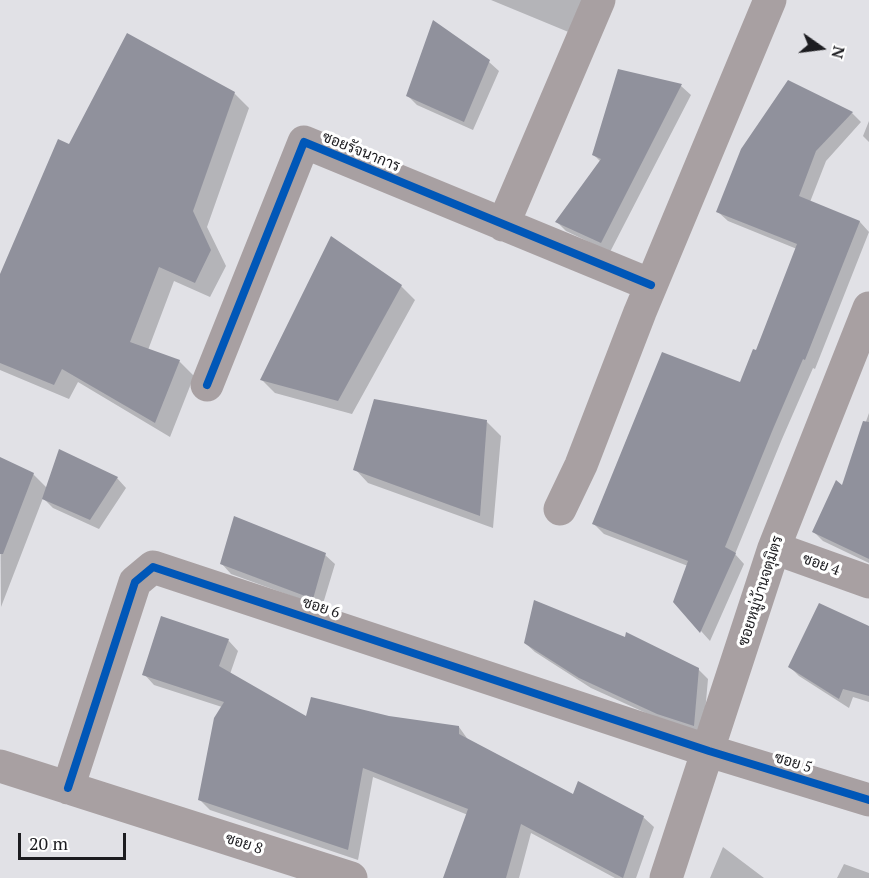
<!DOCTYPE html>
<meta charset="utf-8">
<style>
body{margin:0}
#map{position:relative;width:869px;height:878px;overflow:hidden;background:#e1e1e6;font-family:"PT Serif",serif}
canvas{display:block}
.north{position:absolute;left:791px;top:18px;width:60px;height:60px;-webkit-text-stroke:4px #fff;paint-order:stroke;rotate:104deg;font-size:16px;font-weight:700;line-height:24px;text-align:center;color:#1c1c20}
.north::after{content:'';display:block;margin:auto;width:21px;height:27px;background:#1c1c20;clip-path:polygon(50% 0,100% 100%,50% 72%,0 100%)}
.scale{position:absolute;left:18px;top:833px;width:108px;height:27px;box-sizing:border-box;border:3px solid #1c1c20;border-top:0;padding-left:8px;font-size:18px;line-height:21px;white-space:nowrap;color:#1c1c20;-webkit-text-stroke:4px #fff;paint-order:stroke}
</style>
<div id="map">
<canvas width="869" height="878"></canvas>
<div class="north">N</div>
<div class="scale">20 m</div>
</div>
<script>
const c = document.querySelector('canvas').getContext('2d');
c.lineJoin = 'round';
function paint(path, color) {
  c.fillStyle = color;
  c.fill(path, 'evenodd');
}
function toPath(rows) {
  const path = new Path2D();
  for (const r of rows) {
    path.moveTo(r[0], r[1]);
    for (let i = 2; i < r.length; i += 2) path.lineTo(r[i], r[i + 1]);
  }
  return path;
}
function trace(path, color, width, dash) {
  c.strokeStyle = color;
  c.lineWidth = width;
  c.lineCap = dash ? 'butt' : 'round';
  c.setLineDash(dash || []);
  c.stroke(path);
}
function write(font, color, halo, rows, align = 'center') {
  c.font = font + ' "PT Serif",Sarabun,serif';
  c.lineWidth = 6;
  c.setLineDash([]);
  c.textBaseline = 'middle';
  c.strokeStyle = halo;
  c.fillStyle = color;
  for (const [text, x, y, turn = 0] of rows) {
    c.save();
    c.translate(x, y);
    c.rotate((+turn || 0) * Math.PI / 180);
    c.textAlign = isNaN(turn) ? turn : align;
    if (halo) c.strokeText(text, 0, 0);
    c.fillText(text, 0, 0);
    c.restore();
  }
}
const shadow = toPath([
 [491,0,598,0,583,38],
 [489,62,499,71,473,130,417,105,408,96],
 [619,71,681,86,691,95,610,252,566,231,557,222,601,162,594,155],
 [234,93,249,108,207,227,226,266,210,297,174,281,148,350,179,361,194,376,170,437,78,382,69,399,0,370,0,278,69,146],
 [852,113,861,122,826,161,810,202,860,222,869,232,815,369,813,368,782,439,735,554,744,564,710,641,675,602,688,566,604,534,594,524,740,384,756,351,797,249,728,221,718,212],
 [869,121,869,142,863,136],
 [401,286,415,300,352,414,275,393,262,380],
 [869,413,869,563,823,541,814,532,843,487],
 [487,422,501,436,493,528,368,483,355,469],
 [0,459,33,474,47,488,117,478,126,488,99,529,53,508,43,498,1,607],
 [325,555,335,564,322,607,231,574,222,564],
 [869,628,869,702,853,697,849,708,799,676,789,666],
 [228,640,238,651,230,674,306,718,389,718,459,727,469,741,574,796,643,817,654,827,636,878,615,878,531,833,519,878,445,878,468,815,373,777,358,860,210,810,200,800,222,707,154,685,144,674],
 [525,643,698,669,708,679,703,735,668,723,591,688,535,652],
 [723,847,764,878,710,878],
 [844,864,869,873,869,878,837,878]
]);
const building = toPath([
 [433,20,490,60,464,122,406,96],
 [127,33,235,92,193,211,211,250,195,283,159,267,130,342,180,360,155,423,62,369,54,385,0,363,0,274,58,139,69,144],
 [618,69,682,84,601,243,555,222,601,159,592,155],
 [788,80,853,112,816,151,799,196,860,221,805,360,803,359,773,429,725,547,736,553,700,633,673,602,688,561,592,524,662,352,740,382,753,349,756,350,797,244,716,212,741,149],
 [331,236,402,285,338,401,260,380],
 [374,399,487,420,480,516,353,470],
 [863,421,869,422,869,559,812,532,836,480,842,485],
 [59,449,118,477,90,520,42,499],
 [0,457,34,473,3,554,0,554],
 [234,516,326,553,313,599,220,564],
 [534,600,625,637,626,632,699,668,694,726,657,714,579,678,524,643],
 [819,603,869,626,869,696,843,689,839,699,788,667],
 [161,616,229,639,219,666,306,716,311,697,389,716,459,726,459,734,573,794,578,781,644,816,623,878,521,824,506,878,443,878,468,809,363,768,348,850,198,800,214,718,224,702,142,675]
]);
const minor = toPath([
 [503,225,599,0],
 [207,385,304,142,651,285],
 [560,509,581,465,640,312,770,0],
 [774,548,869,582],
 [0,766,351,878],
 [68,788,135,582,153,567,709,751,869,800],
 [666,878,774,548,869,308]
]);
const cycleway = toPath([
 [207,385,304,142,651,285],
 [68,788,135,582,153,567,709,751,869,800]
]);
const streetNames = [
 ["ซอยรัจนาการ",361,152,22],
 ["ซอย 4",821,565,20],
 ["ซอยหมู่บ้านจตุมิตร",761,591,-72],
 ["ซอย 6",321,608,18],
 ["ซอย 5",793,763,17],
 ["ซอย 8",244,844,18]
];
paint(shadow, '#0003');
paint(building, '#90919c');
trace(minor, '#a8a0a2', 33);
trace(cycleway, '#0057b8', 8);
write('15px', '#1c1c20', '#fff', streetNames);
</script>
